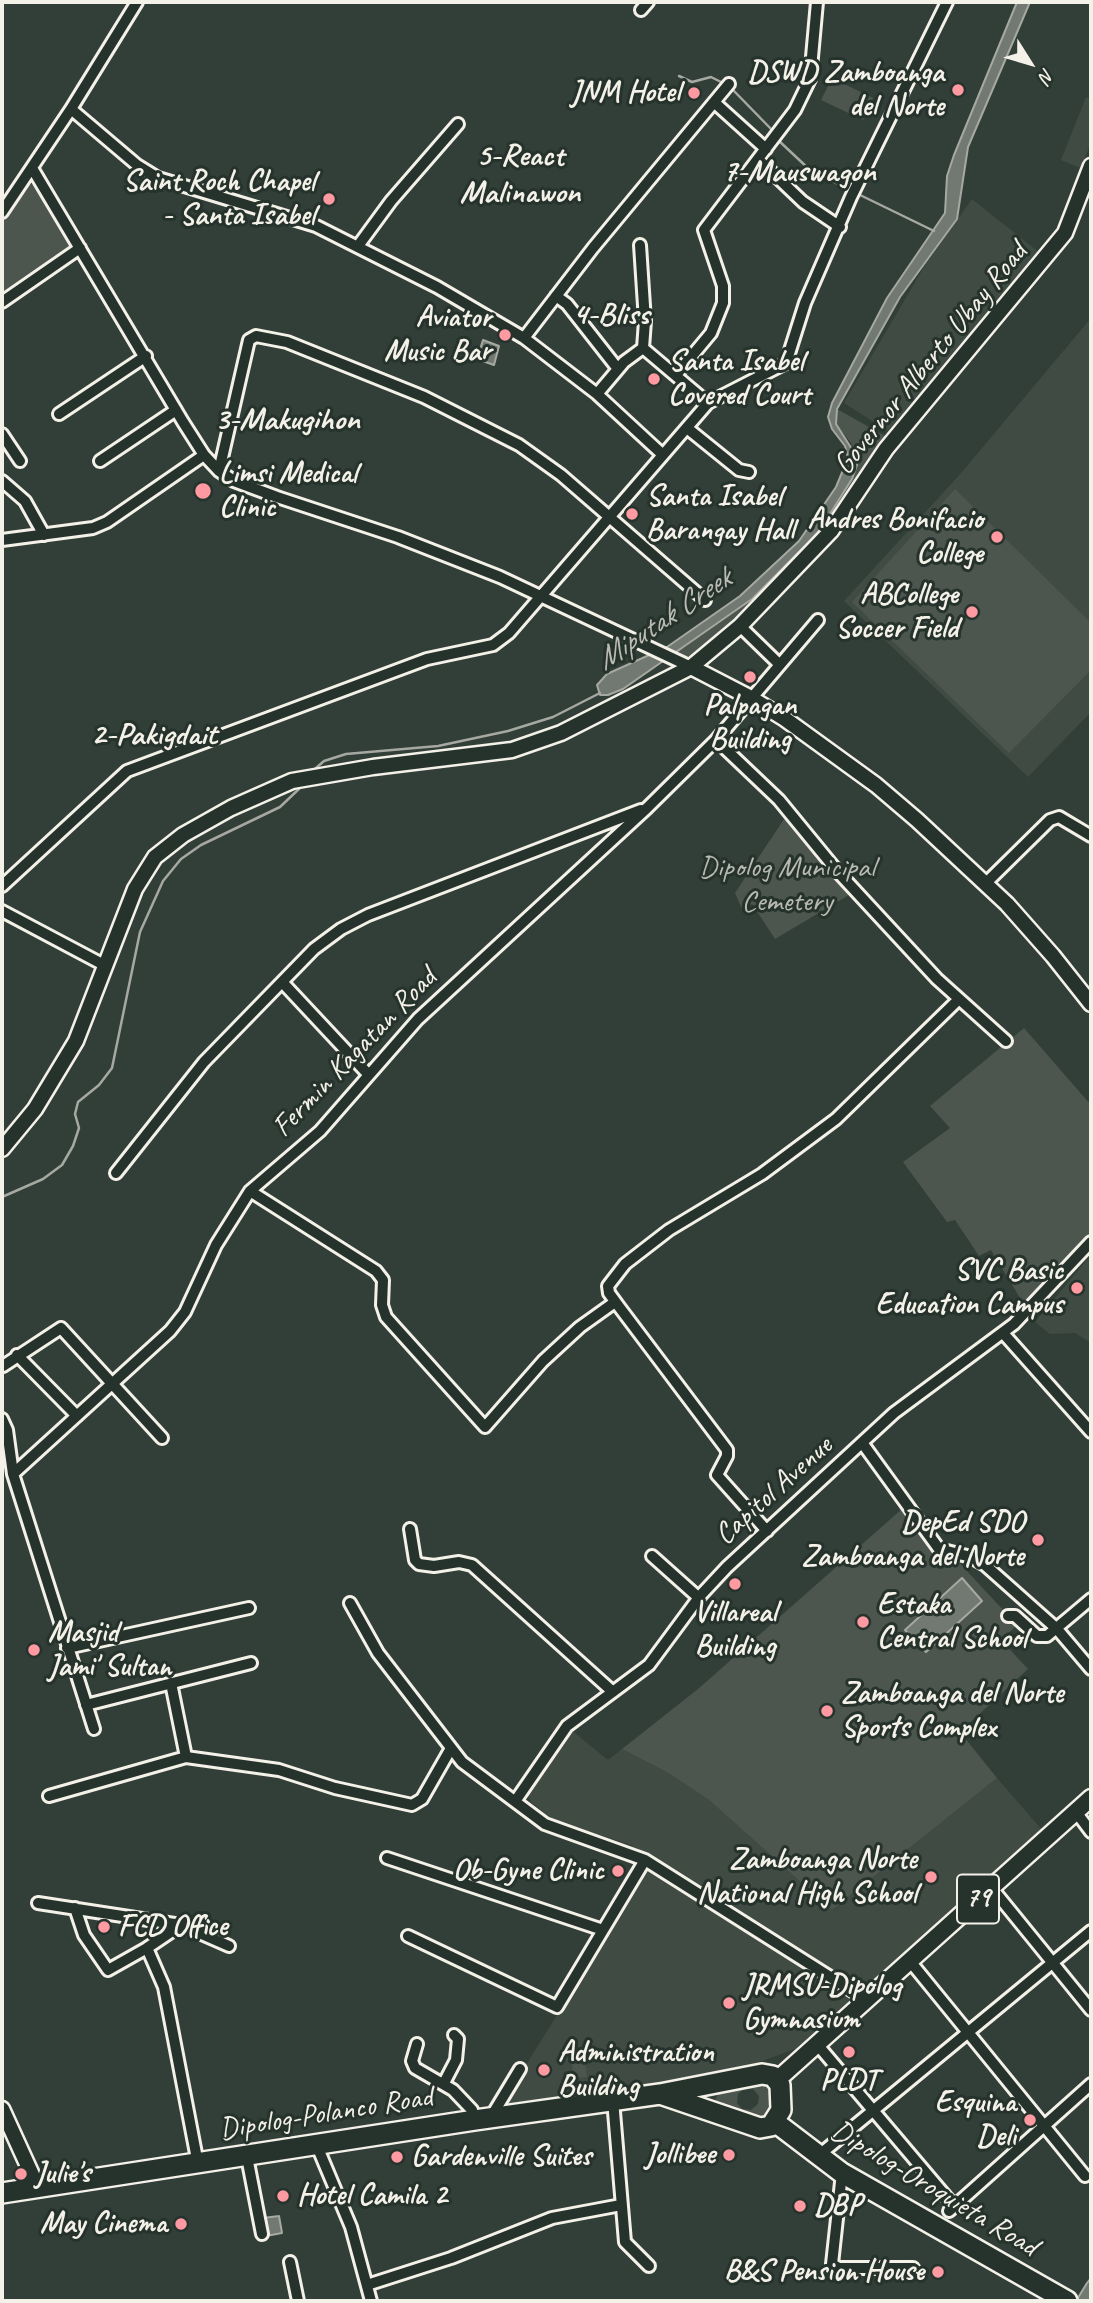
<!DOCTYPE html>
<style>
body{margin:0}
#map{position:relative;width:1093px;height:2303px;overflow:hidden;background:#323e38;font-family:Caveat,sans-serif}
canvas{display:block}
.frame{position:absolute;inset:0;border:4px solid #f4f1e8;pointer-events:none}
.north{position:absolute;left:995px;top:28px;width:70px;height:70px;-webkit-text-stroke:5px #26332d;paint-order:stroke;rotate:127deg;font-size:19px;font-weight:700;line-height:28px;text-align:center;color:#f4f1e8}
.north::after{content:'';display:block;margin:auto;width:24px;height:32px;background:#f4f1e8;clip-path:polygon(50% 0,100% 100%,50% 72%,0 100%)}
</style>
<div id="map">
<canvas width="1093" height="2303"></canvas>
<div class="frame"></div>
<div class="north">N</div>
</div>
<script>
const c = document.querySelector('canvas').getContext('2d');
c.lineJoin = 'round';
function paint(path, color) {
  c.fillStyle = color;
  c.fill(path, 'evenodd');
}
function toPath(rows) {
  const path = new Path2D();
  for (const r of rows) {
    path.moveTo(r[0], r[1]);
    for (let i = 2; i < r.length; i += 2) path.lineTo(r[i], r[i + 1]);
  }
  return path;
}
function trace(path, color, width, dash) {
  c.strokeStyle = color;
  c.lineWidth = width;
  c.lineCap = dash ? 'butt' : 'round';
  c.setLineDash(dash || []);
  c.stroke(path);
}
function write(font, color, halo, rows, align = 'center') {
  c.font = font + ' Caveat,sans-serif';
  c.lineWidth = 6;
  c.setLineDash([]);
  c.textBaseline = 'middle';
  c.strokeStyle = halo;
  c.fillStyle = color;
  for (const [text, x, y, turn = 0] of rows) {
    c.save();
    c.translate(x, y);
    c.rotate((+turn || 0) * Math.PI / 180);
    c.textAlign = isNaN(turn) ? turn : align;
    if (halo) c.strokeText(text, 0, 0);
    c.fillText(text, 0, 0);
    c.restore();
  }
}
const built = toPath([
 [1086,97,1091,99,1091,142,1081,168,1061,160],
 [972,199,1040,253,888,431,844,403,924,267],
 [1091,318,1091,712,1028,777,844,601,962,472],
 [1091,1255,1091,1343,1075,1333,1050,1334,1035,1322],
 [570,1729,608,1760,622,1749,670,1774,709,1800,832,1910,997,1778,1043,1831,861,1991,631,1845,554,1820,531,1802,527,1795],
 [647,1870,852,1999,795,2049,713,2079,498,2110]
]);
const green = toPath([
 [832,78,873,98,863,120,821,100],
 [30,184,38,186,71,246,2,297,2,218,22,189],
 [837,409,887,437,832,523,753,606,696,655,682,657,674,654,741,608,818,533,852,479,857,465,851,443,836,424],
 [955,489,1091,623,1091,670,1009,753,852,602],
 [788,813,826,873,834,869,854,892,775,939,752,904,742,909,735,893],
 [1024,1028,1091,1105,1091,1233,1023,1303,991,1250,979,1256,955,1220,947,1222,903,1162,950,1128,930,1106],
 [903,1508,947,1564,954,1557,1017,1625,1001,1640,1028,1669,960,1732,997,1778,832,1910,709,1800,670,1774,622,1749,698,1689],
 [583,2046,587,2077,576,2078,573,2076,571,2050],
 [763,2084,771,2088,771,2108,768,2116,762,2119,715,2101,719,2091],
 [744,2088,753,2089,759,2096,758,2104,751,2110,742,2109,737,2103,738,2094]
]);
const water = toPath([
 [1017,2,1030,2,968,147,957,219,900,297,837,409,836,424,855,454,857,465,852,479,818,533,752,599,623,689,608,695,600,695,597,685,607,674,667,647,740,596,799,541,836,487,848,458,845,446,832,429,828,417,832,403,887,298,945,213,947,176,954,155,1017,2],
 [483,340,499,346,494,365,477,359,483,340],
 [962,1578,982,1601,926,1652,905,1630,962,1578],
 [279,2216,282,2233,266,2236,263,2218,279,2216],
 [1091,2278,1091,2301,1076,2301,1087,2283,1091,2278]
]);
const stream = toPath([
 [679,76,692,82,711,77,721,82],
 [734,91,773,131],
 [778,140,810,170,852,191],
 [858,194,934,231],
 [316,768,324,761,346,754,438,746,508,731,553,717,600,693],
 [2,1197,43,1179,62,1165,73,1146,79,1128,75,1114,78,1102,99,1085,112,1068,140,932,163,881,181,859,201,845,280,807,301,787]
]);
const street = toPath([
 [641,10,648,2],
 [715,103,766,149],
 [71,109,137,165,158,178,316,226,437,287,524,338,597,394,663,455],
 [758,159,803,202,840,227],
 [32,168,183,422,204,455,219,471,234,481,277,497,398,537,500,577,691,667],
 [2,212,71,109,137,2],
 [640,245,645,321,643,348],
 [358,246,391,201,458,124],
 [556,296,567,304,618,369],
 [2,302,80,248],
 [524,338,593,248,729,84],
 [676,375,711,333,723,303,723,286,704,230,795,110,810,79,817,2],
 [597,394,624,362,643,348,708,403],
 [59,414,146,356],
 [687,428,739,470,749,472],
 [2,434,20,461],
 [100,461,176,410],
 [219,471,249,340,256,336,287,342,424,397,519,445,561,475,705,600],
 [2,481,25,501,44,535],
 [2,540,93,528,107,522,204,455],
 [740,626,779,664],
 [716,740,779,800,838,872,937,979,1006,1041],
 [986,883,1050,820,1059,817,1091,836],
 [2,886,127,771,427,659,493,645,509,633,708,403,786,363,805,303,851,197,947,2],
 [2,911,104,965],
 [283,983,368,1074],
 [116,1173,204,1062,314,949,341,929,368,915,641,810],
 [250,1191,376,1271,383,1280,382,1305,386,1317,485,1427,543,1361,580,1327,615,1302],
 [1003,1333,1091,1432],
 [17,1355,77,1416],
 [3,1366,61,1328,162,1438],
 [2,1419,7,1430,13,1474],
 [863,1444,939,1549,971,1557,985,1565,1057,1629,1091,1669],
 [410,1529,415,1560,419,1564,434,1566,459,1562,472,1565,613,1692],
 [767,1531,717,1475,727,1456,727,1450,620,1308,609,1293,608,1286,625,1264,669,1230,762,1174,836,1119,958,1000],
 [652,1556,699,1598],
 [350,1603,378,1653,462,1762,545,1824,645,1860,865,1999],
 [1008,1616,1015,1616,1037,1636,1047,1636,1091,1599],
 [67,1648,249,1608],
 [171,1683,186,1757],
 [86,1705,251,1663],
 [94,1729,13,1474,170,1331,185,1312,216,1245,250,1191,320,1131,418,1019,647,808,716,740,818,620],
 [49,1796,186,1757,279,1770,335,1788,412,1805,422,1799,450,1750],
 [516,1800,567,1726,649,1665,700,1596,727,1567,894,1413,1014,1324,1091,1242],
 [1076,1812,1091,1832],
 [387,1858,603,1930],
 [991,1887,1091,2010],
 [38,1903,181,1925,229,1946],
 [75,1908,84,1935,108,1970,147,1948],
 [181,1925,147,1948,164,1987,198,2164],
 [408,1936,557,2007,645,1860],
 [909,1960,1085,2176],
 [816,2043,954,2206],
 [417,2044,412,2061,415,2068,453,2090,472,2110,475,2120],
 [444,2083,456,2060,458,2039,454,2035],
 [613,2100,625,2242,649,2266],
 [491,2117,520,2069],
 [317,2146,351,2227,371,2301],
 [818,2156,1091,1931],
 [247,2157,262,2234],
 [842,2173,832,2264,839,2268,913,2268],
 [949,2211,1091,2084],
 [290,2262,298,2301],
 [367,2285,451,2258,552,2218,621,2205]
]);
const secondary = toPath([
 [691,667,751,698,785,719,876,785,917,820,1007,904,1053,956,1091,1004],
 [2,1149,35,1109,76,1041,135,889,155,857,183,835,231,808,292,781,373,767,512,750,561,733,691,667,740,626,831,531,886,449,1065,233,1091,166],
 [2,2109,38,2188]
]);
const primary = toPath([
 [777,2080,1091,1798]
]);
const highway = toPath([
 [775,2122,842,2173,1067,2301],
 [2,2193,475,2120,660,2094,762,2074,773,2076,780,2085,781,2110,771,2126,760,2128,660,2094]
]);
const markers = [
 [958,90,7,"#ff9aa2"],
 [694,93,7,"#ff9aa2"],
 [329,199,7,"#ff9aa2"],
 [505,335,7,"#ff9aa2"],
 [654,379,7,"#ff9aa2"],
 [203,491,9,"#ff9aa2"],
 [632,514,7,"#ff9aa2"],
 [997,537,7,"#ff9aa2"],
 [972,612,7,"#ff9aa2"],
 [750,677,7,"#ff9aa2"],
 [1077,1288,7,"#ff9aa2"],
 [1038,1540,7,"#ff9aa2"],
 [735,1584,7,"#ff9aa2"],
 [863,1622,7,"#ff9aa2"],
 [34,1650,7,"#ff9aa2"],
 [827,1711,7,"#ff9aa2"],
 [618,1871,7,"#ff9aa2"],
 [931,1877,7,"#ff9aa2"],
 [104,1927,7,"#ff9aa2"],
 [729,2003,7,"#ff9aa2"],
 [849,2052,7,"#ff9aa2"],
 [544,2070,7,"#ff9aa2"],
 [1030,2120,7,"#ff9aa2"],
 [729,2155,7,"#ff9aa2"],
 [397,2157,7,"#ff9aa2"],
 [21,2174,7,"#ff9aa2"],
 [283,2196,7,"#ff9aa2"],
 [800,2206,7,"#ff9aa2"],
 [181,2224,7,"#ff9aa2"],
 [938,2272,7,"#ff9aa2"]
];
const shields = [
 [978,1899,42]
];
const shieldNames = [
 ["79",978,1899]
];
const poiNames = [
 ["DSWD Zamboanga",944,73],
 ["del Norte",944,107],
 ["JNM Hotel",680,93],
 ["Saint Roch Chapel",315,182],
 ["- Santa Isabel",315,216],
 ["Aviator",491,318],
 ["Music Bar",491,352],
 ["Santa Isabel",668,362,"left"],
 ["Covered Court",668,396,"left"],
 ["Limsi Medical",219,474,"left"],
 ["Clinic",219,508,"left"],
 ["Santa Isabel",646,497,"left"],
 ["Barangay Hall",646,531,"left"],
 ["Andres Bonifacio",983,520],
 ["College",983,554],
 ["ABCollege",958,595],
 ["Soccer Field",958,629],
 ["Palpagan",750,706,"center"],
 ["Building",750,740,"center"],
 ["SVC Basic",1063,1271],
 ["Education Campus",1063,1305],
 ["DepEd SDO",1024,1523],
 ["Zamboanga del Norte",1024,1557],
 ["Estaka",877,1605,"left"],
 ["Central School",877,1639,"left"],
 ["Villareal",735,1613,"center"],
 ["Building",735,1647,"center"],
 ["Masjid",48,1633,"left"],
 ["Jami' Sultan",48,1667,"left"],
 ["Zamboanga del Norte",841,1694,"left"],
 ["Sports Complex",841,1728,"left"],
 ["Zamboanga Norte",917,1860],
 ["National High School",917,1894],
 ["Ob-Gyne Clinic",604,1871],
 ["FCD Office",118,1927,"left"],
 ["JRMSU-Dipolog",743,1986,"left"],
 ["Gymnasium",743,2020,"left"],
 ["Administration",558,2053,"left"],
 ["Building",558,2087,"left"],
 ["PLDT",849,2081,"center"],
 ["Esquina",1016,2103],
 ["Deli",1016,2137],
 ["Jollibee",715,2155],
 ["Gardenville Suites",411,2157,"left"],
 ["Julie's",35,2174,"left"],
 ["Hotel Camila 2",297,2196,"left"],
 ["DBP",814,2206,"left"],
 ["May Cinema",167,2224],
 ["B&S Pension House",924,2272]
];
const streetNames = [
 ["Governor Alberto Ubay Road",931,359,-51],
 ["Fermin Kagatan Road",355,1053,-46],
 ["Capitol Avenue",774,1491,-42],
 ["Dipolog-Polanco Road",326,2114,-9],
 ["Dipolog-Oroquieta Road",934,2189,31]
];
const parkNames = [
 ["Dipolog Municipal",787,868],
 ["Cemetery",787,902]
];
const neighbourhoodNames = [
 ["5-React",520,157],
 ["Malinawon",520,194],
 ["7-Mauswagon",799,173],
 ["4-Bliss",611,316],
 ["3-Makugihon",287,421],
 ["2-Pakigdait",154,736]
];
const waterNames = [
 ["Miputak Creek",664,620,-34]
];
paint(built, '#404b44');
paint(green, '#4c564f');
paint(water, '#727972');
trace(water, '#a6a9a1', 2);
trace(stream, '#a6a9a1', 2.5);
trace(street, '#f4f1e8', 16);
trace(secondary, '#f4f1e8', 19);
trace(primary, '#f4f1e8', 21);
trace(highway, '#f4f1e8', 24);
trace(street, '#26332d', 10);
trace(secondary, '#26332d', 14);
trace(primary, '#26332d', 16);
trace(highway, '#26332d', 19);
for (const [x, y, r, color] of markers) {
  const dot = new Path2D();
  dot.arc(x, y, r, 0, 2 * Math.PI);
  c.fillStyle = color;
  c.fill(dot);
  trace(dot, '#26332d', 2.5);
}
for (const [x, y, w] of shields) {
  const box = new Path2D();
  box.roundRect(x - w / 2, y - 24.5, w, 49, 5);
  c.fillStyle = '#26332d';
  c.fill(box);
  trace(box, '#f4f1e8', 2);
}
write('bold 28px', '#f4f1e8', null, shieldNames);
write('bold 30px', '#f4f1e8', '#26332d', poiNames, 'right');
write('30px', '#f4f1e8', '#26332d', streetNames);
write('30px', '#b9bbb2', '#26332d', parkNames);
write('bold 32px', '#f4f1e8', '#26332d', neighbourhoodNames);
write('italic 32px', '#babbb3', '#26332d', waterNames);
</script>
